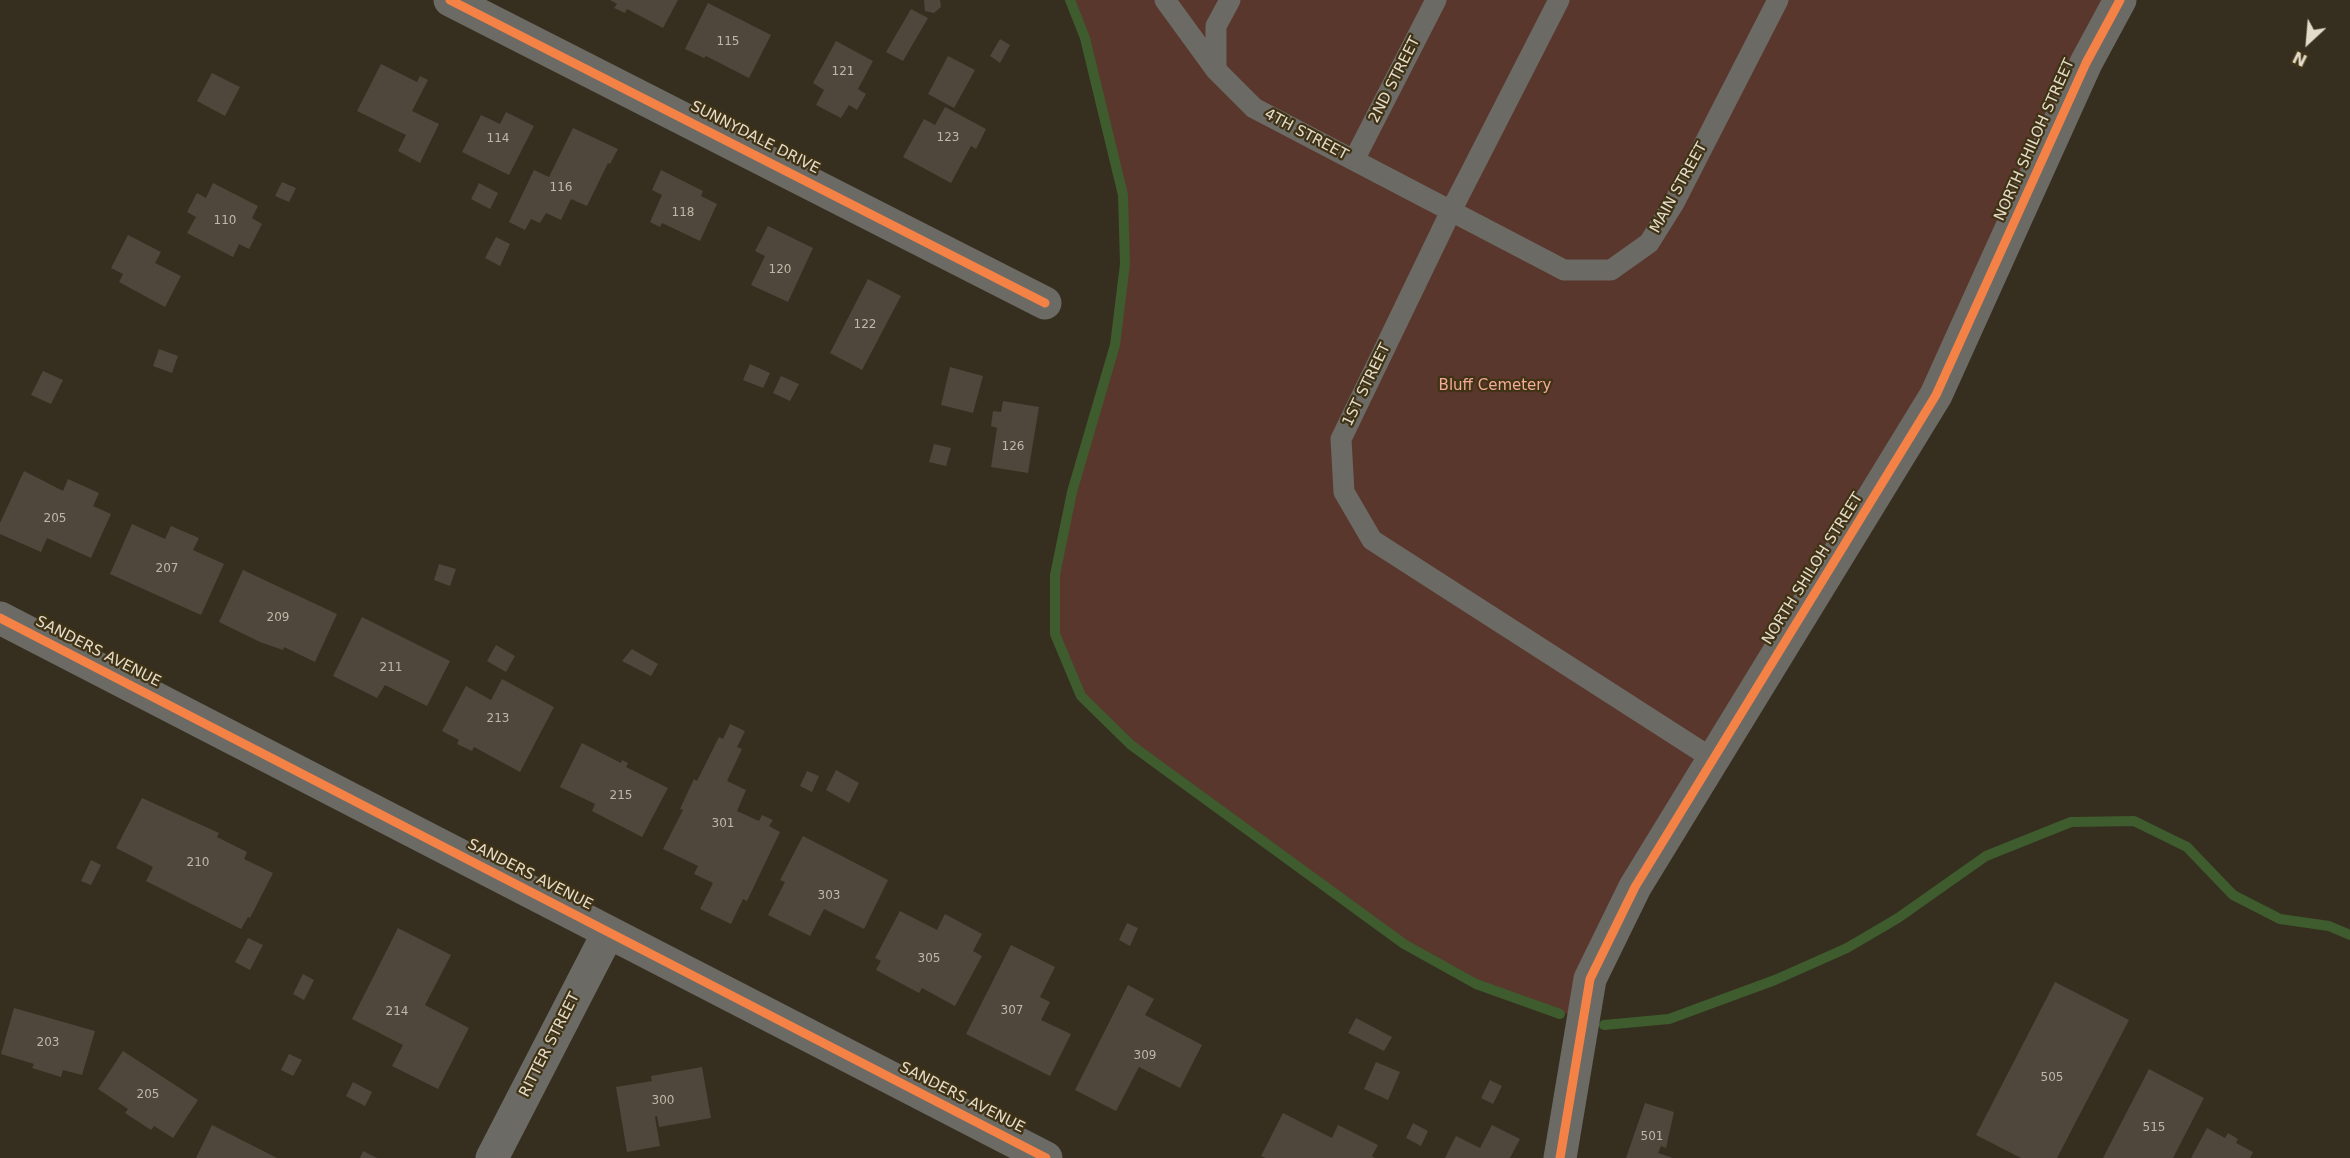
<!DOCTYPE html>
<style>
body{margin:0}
#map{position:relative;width:2350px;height:1158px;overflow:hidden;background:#362f1f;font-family:"DejaVu Sans",sans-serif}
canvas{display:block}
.north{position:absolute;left:2278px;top:12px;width:60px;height:60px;-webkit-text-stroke:4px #403315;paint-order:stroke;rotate:206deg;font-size:16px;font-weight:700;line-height:24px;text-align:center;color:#e4dccb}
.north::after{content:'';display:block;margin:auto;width:21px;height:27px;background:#e4dccb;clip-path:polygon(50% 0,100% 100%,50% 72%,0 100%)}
</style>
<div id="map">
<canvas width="2350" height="1158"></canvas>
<div class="north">N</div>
</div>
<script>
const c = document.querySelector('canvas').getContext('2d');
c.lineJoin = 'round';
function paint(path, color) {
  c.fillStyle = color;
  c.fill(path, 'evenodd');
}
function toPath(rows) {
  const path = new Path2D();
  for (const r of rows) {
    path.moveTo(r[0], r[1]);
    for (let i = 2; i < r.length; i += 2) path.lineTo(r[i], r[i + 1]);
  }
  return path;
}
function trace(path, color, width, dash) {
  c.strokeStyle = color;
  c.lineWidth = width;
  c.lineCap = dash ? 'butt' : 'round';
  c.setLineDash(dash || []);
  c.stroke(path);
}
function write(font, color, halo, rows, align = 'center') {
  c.font = font + ' "DejaVu Sans",sans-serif';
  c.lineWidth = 4.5;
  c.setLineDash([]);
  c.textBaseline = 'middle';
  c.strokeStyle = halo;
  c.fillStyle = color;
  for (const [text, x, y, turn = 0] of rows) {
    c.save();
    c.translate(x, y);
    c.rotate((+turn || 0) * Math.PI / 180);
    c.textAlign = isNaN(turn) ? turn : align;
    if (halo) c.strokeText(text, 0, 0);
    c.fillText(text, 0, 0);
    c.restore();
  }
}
const green = toPath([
 [1070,0,2120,0,2006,242,1713,759,1583,1019,1476,984,1404,944,1131,745,1081,696,1055,634,1055,575,1072,492,1115,345,1125,264,1123,195,1085,38]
]);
const stream = toPath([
 [1070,0,1085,38,1123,195,1125,264,1115,345,1072,492,1055,575,1055,634,1081,696,1131,745,1404,944,1476,984,1560,1014],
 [1604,1025,1669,1019,1775,980,1847,948,1898,918,1986,856,2071,822,2134,821,2187,847,2233,895,2280,919,2329,926,2350,935]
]);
const building = toPath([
 [610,0,678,0,663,28,627,9,625,13,614,8,617,4],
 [924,0,940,0,941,7,934,13,925,11],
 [708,3,771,35,749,78,706,56,704,58,685,49],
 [911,9,928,18,903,61,886,52],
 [1000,39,1010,45,1000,63,990,56],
 [836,41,873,61,858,89,866,94,857,110,849,105,841,118,816,105,824,90,813,83],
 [948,56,975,70,954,108,928,94],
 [381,64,417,82,420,76,428,80,412,111,439,124,420,163,398,151,406,135,357,111],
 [212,73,240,87,225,116,197,101],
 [945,107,986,129,976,149,971,146,951,183,903,157,924,119,935,125],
 [506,112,534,126,509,175,462,152,481,115,500,124],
 [573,128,618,149,610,164,608,163,587,206,571,199,561,220,546,213,540,223,531,219,525,230,509,222,534,170,549,177],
 [661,170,703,191,701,196,717,204,700,241,662,223,660,227,650,222,662,195,652,190],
 [282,182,296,188,289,202,275,196],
 [213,183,258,206,252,218,262,224,249,249,239,244,233,257,187,233,196,217,187,212,197,193,206,198],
 [479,183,498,193,490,209,471,199],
 [768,226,813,248,788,302,751,285,765,256,755,251],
 [128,235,161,252,155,263,181,276,165,307,119,282,123,274,111,268],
 [496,237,510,244,500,266,485,258],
 [868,279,901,296,862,370,830,353],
 [159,349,178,356,172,373,153,366],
 [750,364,770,373,763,388,743,380],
 [950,367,983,376,973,413,941,405],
 [43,371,63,380,51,404,31,395],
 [781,376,799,384,790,401,773,393],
 [1003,401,1039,407,1028,473,991,467,997,428,991,426,993,411,1001,412],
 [934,444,951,448,946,466,929,462],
 [24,471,63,491,68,479,99,493,93,506,111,514,91,558,47,538,41,552,0,534,0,523],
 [132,524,165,539,171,526,199,538,193,550,224,564,201,615,110,574],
 [439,564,456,569,450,586,434,580],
 [243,570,337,614,315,662,284,647,283,650,260,642,219,622],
 [362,617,450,661,427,706,385,685,377,698,333,676],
 [496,645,515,656,506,672,487,661],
 [632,649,658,664,651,676,622,661],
 [502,679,554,707,520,772,474,747,472,751,457,744,459,740,442,731,466,686,491,700],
 [730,724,745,731,737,747,742,749,727,781,746,790,737,811,759,821,762,815,773,820,769,826,780,832,747,901,743,899,731,924,700,909,713,883,694,874,698,866,663,849,683,810,680,809,694,779,697,781,719,737,723,739],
 [582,743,621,763,622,760,628,763,626,767,668,788,642,837,592,811,595,804,560,787],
 [836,770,859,783,849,803,826,790],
 [807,771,819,776,812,792,800,786],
 [142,798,219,833,217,837,247,852,244,859,273,873,250,918,248,917,241,929,146,881,153,867,116,848],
 [803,836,888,880,864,929,824,909,810,936,768,915,785,882,780,880],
 [91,860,101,865,91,885,81,881],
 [900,911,937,930,945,914,982,934,973,951,982,956,955,1006,922,988,919,993,876,970,881,961,875,958],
 [1127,923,1138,928,1130,946,1119,940],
 [398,928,451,955,425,1005,469,1028,438,1089,392,1066,403,1045,352,1019],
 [248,938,263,945,250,970,235,962],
 [1011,945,1055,967,1040,997,1050,1002,1041,1020,1071,1034,1050,1076,966,1034],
 [303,974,314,980,304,1000,293,994],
 [2055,982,2129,1020,2057,1158,2021,1158,1976,1135],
 [1128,985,1154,999,1145,1015,1202,1045,1180,1088,1139,1067,1116,1111,1075,1090],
 [14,1008,95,1031,82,1075,63,1070,61,1077,32,1068,34,1064,1,1054],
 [1356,1018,1392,1037,1384,1051,1348,1033],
 [123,1051,198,1100,173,1138,154,1126,151,1130,125,1113,128,1109,98,1089],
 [289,1054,302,1060,293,1076,281,1070],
 [1376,1062,1400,1072,1388,1100,1364,1089],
 [702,1067,711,1118,659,1127,657,1116,655,1117,660,1146,627,1152,616,1087,652,1081,651,1076],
 [2149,1069,2204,1098,2173,1158,2103,1158],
 [1490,1080,1502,1086,1493,1104,1481,1098],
 [353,1082,372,1092,365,1106,346,1096],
 [1645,1103,1674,1112,1666,1148,1661,1146,1658,1153,1673,1158,1626,1158],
 [1283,1113,1332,1138,1338,1125,1378,1145,1372,1156,1375,1158,1266,1158,1261,1156],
 [1413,1123,1428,1131,1421,1146,1406,1138],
 [212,1125,277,1158,196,1158],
 [1492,1125,1520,1139,1510,1158,1445,1158,1456,1136,1480,1148],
 [2207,1128,2225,1138,2228,1133,2238,1139,2236,1143,2253,1152,2250,1158,2191,1158],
 [363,1151,377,1158,360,1158]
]);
const lane = toPath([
 [1165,0,1216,70,1254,108,1564,270,1611,270,1649,243,1674,203,1778,0],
 [1559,0,1451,211,1341,439,1344,492,1372,540,1713,759],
 [1216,70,1216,26,1230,0],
 [1354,160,1436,0]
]);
const street = toPath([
 [450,0,1045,303],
 [0,618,1046,1158],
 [492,1158,608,933],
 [1560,1158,1590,979,1635,887,1936,395,2086,63,2120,0]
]);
const cycleway = toPath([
 [450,0,1045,303],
 [0,618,1046,1158],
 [1560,1158,1590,979,1635,887,1936,395,2086,63,2120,0]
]);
const numberNames = [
 ["115",728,42],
 ["121",843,72],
 ["123",948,138],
 ["114",498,139],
 ["116",561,188],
 ["118",683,213],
 ["110",225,221],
 ["120",780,270],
 ["122",865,325],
 ["126",1013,447],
 ["205",55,519],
 ["207",167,569],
 ["209",278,618],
 ["211",391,668],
 ["213",498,719],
 ["215",621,796],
 ["301",723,824],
 ["210",198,863],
 ["303",829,896],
 ["305",929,959],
 ["307",1012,1011],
 ["214",397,1012],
 ["203",48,1043],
 ["309",1145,1056],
 ["505",2052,1078],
 ["205",148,1095],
 ["300",663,1101],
 ["515",2154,1128],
 ["501",1652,1137]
];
const streetNames = [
 ["2ND STREET",1395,80,-63],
 ["4TH STREET",1306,135,28],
 ["SUNNYDALE DRIVE",755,138,27],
 ["NORTH SHILOH STREET",2035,140,-66],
 ["MAIN STREET",1679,188,-61],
 ["1ST STREET",1367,385,-64],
 ["NORTH SHILOH STREET",1813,569,-58],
 ["SANDERS AVENUE",98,652,27],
 ["SANDERS AVENUE",530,875,27],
 ["RITTER STREET",550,1045,-63],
 ["SANDERS AVENUE",962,1098,27]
];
const parkNames = [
 ["Bluff Cemetery",1495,386]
];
paint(green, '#59372c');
trace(stream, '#3e5c2d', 10);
paint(building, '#4f473b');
trace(lane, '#6c6a64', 21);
trace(street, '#6c6a64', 33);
trace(cycleway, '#f48246', 9);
write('12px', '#bfb7a7', null, numberNames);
write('15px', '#e4dccb', '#403315', streetNames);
write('15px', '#f4aa96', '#403315', parkNames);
</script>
